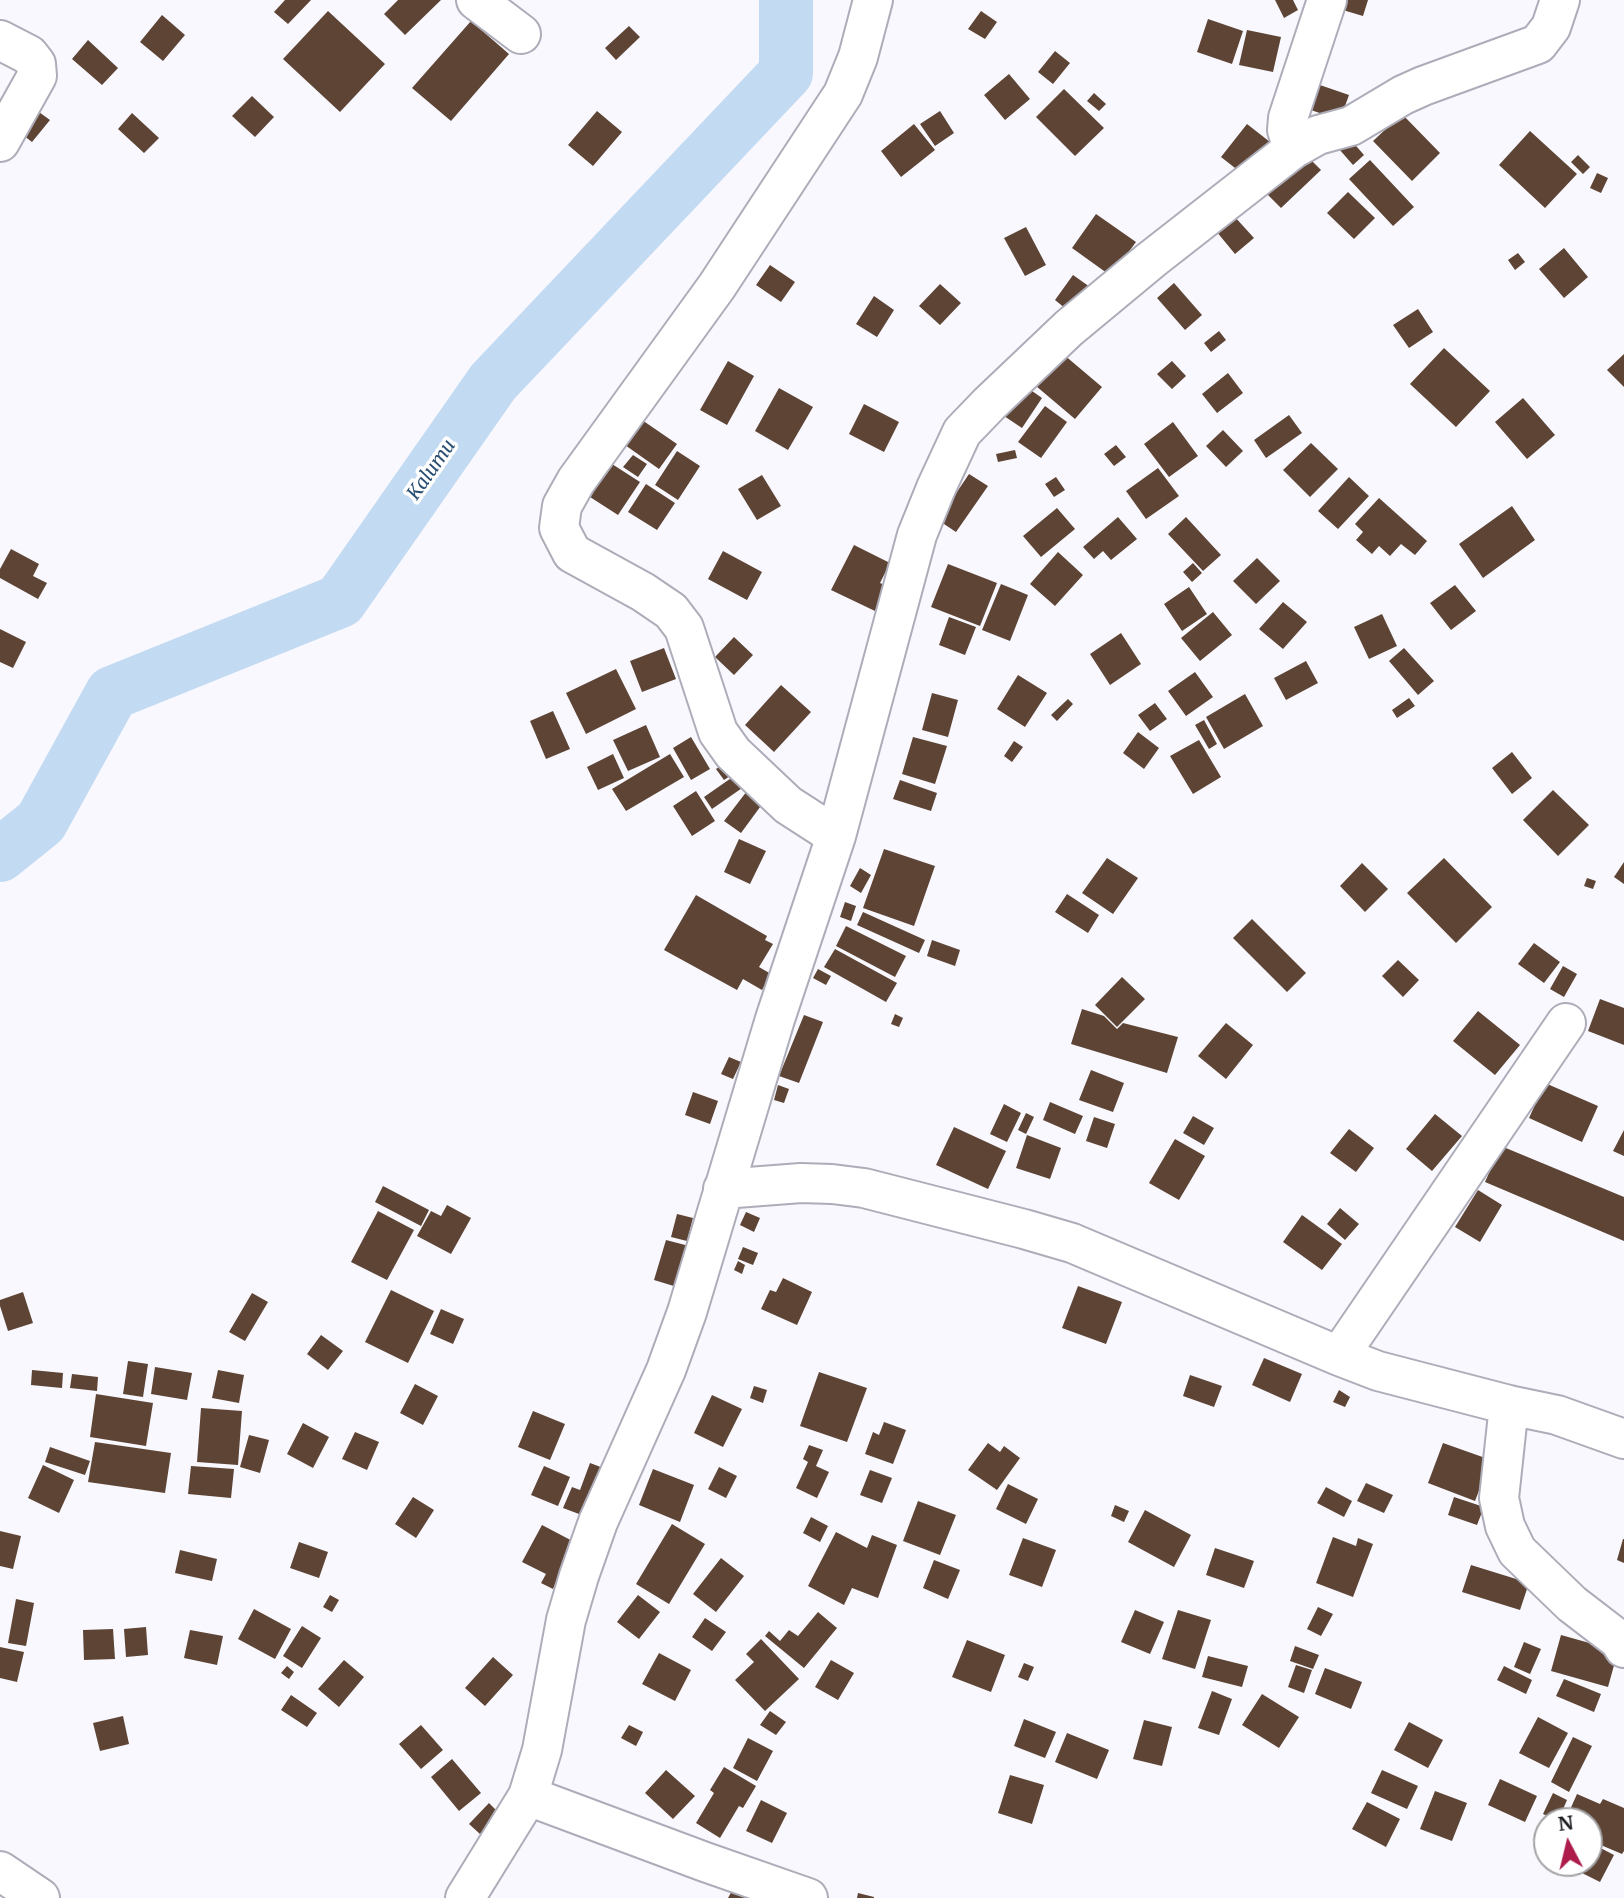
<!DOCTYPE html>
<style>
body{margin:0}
#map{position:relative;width:1624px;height:1898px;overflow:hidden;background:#f9f8fe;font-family:Merriweather,serif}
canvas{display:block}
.north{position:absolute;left:1533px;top:1807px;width:70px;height:70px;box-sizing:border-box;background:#fff;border:2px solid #a3a3a5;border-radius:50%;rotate:353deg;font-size:19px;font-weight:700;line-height:28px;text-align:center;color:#1a1a1f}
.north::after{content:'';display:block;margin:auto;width:24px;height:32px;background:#ae1c4c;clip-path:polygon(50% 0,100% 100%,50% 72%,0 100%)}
</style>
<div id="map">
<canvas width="1624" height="1898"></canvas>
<div class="north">N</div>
</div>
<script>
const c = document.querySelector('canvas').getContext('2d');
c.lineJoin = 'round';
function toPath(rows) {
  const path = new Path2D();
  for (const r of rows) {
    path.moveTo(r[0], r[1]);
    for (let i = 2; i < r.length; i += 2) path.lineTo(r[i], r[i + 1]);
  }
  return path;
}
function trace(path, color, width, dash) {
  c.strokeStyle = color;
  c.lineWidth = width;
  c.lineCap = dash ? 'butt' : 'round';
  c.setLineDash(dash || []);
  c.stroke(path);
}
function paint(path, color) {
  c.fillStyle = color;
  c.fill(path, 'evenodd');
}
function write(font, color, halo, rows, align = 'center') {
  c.font = font + ' Merriweather,serif';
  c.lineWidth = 7;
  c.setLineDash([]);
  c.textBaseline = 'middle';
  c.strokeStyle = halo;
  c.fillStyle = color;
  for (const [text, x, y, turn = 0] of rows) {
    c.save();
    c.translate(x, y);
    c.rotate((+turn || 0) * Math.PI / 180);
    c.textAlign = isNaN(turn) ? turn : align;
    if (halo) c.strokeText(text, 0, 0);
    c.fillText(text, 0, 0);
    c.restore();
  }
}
const river = toPath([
 [0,855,41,822,112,693,340,601,493,382,786,73,786,0]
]);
const building = toPath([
 [285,0,311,0,288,24,274,12],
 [398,0,441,0,405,35,384,14],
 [1275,0,1293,0,1298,10,1284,18],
 [1338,0,1368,0,1363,16,1336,8],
 [328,11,385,64,340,112,283,59],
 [981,11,997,22,985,39,968,29],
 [162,15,185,35,163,61,140,42],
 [1208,19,1243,31,1232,64,1197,52],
 [471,21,509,54,451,121,412,88],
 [629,26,640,37,616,60,605,48],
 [1247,30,1281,37,1273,72,1239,65],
 [88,40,118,68,102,85,72,59],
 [1055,51,1070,63,1053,84,1038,72],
 [1009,74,1030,99,1005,120,984,95],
 [1317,84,1349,95,1340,120,1308,109],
 [1064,89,1104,128,1075,156,1036,117],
 [1094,93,1106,104,1099,111,1087,101],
 [252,96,274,117,255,137,232,116],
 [32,107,50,120,32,142,15,129],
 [597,111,622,132,593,166,568,145],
 [940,111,954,133,935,146,920,124],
 [132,113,159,138,144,153,118,129],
 [1402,114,1440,153,1412,181,1373,141],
 [914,124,935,150,901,177,881,151],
 [1247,124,1270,142,1244,175,1221,157],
 [1530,131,1577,174,1545,208,1499,165],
 [1350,139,1364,155,1353,165,1339,149],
 [1301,150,1321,170,1281,208,1261,188],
 [1578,155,1590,167,1583,174,1571,162],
 [1370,160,1414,207,1393,226,1349,179],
 [1597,173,1608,178,1601,193,1590,188],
 [1348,192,1375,218,1354,239,1327,213],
 [1096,214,1136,242,1111,276,1072,248],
 [1234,216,1254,238,1235,254,1216,231],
 [1026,227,1046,265,1025,276,1004,238],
 [1564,248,1588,277,1564,298,1539,269],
 [1518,253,1525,262,1515,270,1508,260],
 [770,265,795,282,781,302,756,285],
 [1073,275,1090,287,1071,313,1055,300],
 [1174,283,1202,315,1185,330,1157,298],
 [940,284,961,303,940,325,919,306],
 [874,296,894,310,877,337,856,324],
 [1418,309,1433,332,1409,348,1393,325],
 [1219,331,1226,340,1211,352,1204,343],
 [1444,348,1490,391,1456,427,1410,384],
 [1063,354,1102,387,1075,419,1036,386],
 [1624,354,1624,387,1607,370],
 [728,361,754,376,727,425,700,410],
 [1172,361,1186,376,1172,389,1157,374],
 [1228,373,1243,393,1217,413,1202,394],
 [1025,386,1042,398,1022,428,1004,416],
 [779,388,813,407,788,450,755,431],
 [1523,398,1555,435,1527,459,1495,422],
 [864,404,899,422,884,452,849,434],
 [1045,406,1067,422,1041,458,1018,442],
 [1289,415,1302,433,1266,458,1254,440],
 [642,420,677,444,659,469,625,445],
 [1173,422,1198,456,1169,477,1144,444],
 [1223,430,1243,451,1226,467,1206,446],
 [1311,443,1338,469,1310,497,1283,470],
 [1116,445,1126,457,1114,466,1104,454],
 [1015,450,1017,458,998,462,996,454],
 [677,451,700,466,678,500,655,485],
 [633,455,647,464,638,477,623,467],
 [612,464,640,482,618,515,590,497],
 [1158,468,1179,496,1146,519,1126,491],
 [969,474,988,486,956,532,938,520],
 [762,475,781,506,757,520,738,489],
 [1056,477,1065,490,1054,497,1045,484],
 [1349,477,1369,496,1338,529,1318,511],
 [646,484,675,503,657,530,628,512],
 [1379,498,1427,541,1415,555,1401,544,1390,556,1379,546,1372,554,1356,540,1363,532,1355,524],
 [1512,506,1535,540,1483,578,1459,544],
 [1057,508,1075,529,1041,557,1023,536],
 [1118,517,1137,539,1111,560,1103,551,1094,559,1083,547],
 [1186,517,1221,555,1203,571,1168,534],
 [854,545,890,563,880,583,887,586,875,611,831,590],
 [11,549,39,564,33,576,47,583,38,599,0,578,0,569],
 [723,551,762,572,747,600,708,579],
 [1058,552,1083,575,1055,606,1030,584],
 [1257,558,1280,581,1256,604,1233,581],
 [1193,563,1202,573,1192,582,1183,572],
 [948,564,997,583,980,626,931,607],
 [1001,584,1028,595,1010,641,982,630],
 [1455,585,1476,611,1451,630,1430,603],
 [1189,587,1207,614,1182,631,1164,604],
 [1283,602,1307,622,1283,649,1259,629],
 [1213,612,1232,635,1200,661,1181,638],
 [1382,614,1397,646,1369,659,1354,627],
 [949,617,976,627,965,655,939,645],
 [0,629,26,642,13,668,0,662],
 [1121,633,1141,664,1110,685,1090,654],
 [734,637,753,655,734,675,715,657],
 [664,648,676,679,642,692,630,661],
 [1404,648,1434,681,1418,695,1389,661],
 [1306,661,1318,683,1286,700,1274,678],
 [616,669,636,709,586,734,566,693],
 [1195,672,1213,697,1186,716,1168,691],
 [1018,675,1047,693,1025,727,997,709],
 [781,685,811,712,774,752,745,725],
 [932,693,958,700,948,737,922,730],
 [1245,694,1263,726,1224,749,1206,717],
 [1409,698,1415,706,1397,718,1392,710],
 [1068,699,1073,704,1057,721,1051,715],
 [1155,703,1167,719,1150,731,1138,715],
 [553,711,570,749,546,759,530,721],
 [1204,720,1217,744,1209,749,1195,725],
 [646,725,660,757,628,771,613,740],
 [1138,732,1159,748,1144,769,1123,753],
 [691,737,710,769,691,780,673,748],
 [913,737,947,746,935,784,902,774],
 [1199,740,1221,777,1193,794,1170,756],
 [1014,741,1023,747,1012,762,1004,756],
 [1512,752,1532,778,1512,794,1492,768],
 [613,754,624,778,598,790,587,767],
 [670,754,684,777,626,811,612,789],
 [727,761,736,772,724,780,716,769],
 [737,774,745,786,712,809,704,797],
 [900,780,937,793,931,811,893,799],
 [1553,790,1589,825,1558,856,1523,820],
 [696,791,715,821,692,836,673,806],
 [747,791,763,803,741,833,724,821],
 [739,839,766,851,750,884,724,872],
 [884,849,935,866,914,926,863,908],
 [1107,858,1138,878,1113,914,1082,893],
 [1444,858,1492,907,1456,943,1407,893],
 [1624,862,1624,884,1614,877],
 [1362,863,1388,889,1365,912,1340,886],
 [860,868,871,875,861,893,850,886],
 [1587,878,1596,881,1593,889,1584,886],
 [1067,894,1099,915,1088,933,1055,912],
 [696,895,767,936,765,940,773,944,759,967,771,974,762,990,743,979,737,990,664,950],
 [845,902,856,906,851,921,840,917],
 [863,912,925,940,919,953,857,925],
 [1252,919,1306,973,1287,992,1233,938],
 [846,926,906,956,895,977,836,946],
 [932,940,960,950,955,966,927,956],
 [1534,943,1560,962,1544,983,1518,964],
 [835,949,897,983,886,1002,824,967],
 [1398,960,1419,980,1403,997,1382,976],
 [1563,966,1577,974,1564,997,1550,989],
 [818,969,831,976,826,985,813,978],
 [1122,977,1145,999,1117,1027,1095,1005],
 [1600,999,1624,1008,1624,1045,1588,1031],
 [1082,1009,1104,1016,1117,1029,1123,1023,1178,1037,1167,1073,1071,1044],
 [1478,1011,1520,1045,1495,1075,1453,1041],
 [895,1014,903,1018,899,1027,891,1024],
 [804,1015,823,1022,799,1083,779,1076],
 [1226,1023,1253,1045,1226,1079,1198,1056],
 [729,1057,741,1062,733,1079,721,1074],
 [1091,1070,1124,1083,1113,1112,1079,1100],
 [1545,1083,1598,1106,1582,1142,1529,1118],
 [778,1085,789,1089,784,1103,774,1100],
 [693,1092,718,1101,710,1124,685,1115],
 [1050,1102,1083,1116,1075,1134,1043,1120],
 [1004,1104,1021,1113,1007,1142,990,1134],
 [1026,1113,1034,1117,1026,1134,1018,1130],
 [1435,1114,1462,1136,1432,1171,1406,1149],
 [1193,1116,1214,1128,1204,1145,1183,1133],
 [1094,1117,1115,1124,1107,1148,1086,1141],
 [954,1127,1006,1151,988,1189,936,1165],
 [1349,1129,1374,1148,1356,1172,1330,1153],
 [1624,1130,1624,1156,1613,1151],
 [1027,1135,1061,1148,1050,1179,1016,1168],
 [1175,1139,1205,1156,1179,1200,1149,1183],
 [1501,1146,1624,1197,1624,1241,1485,1182],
 [383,1186,429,1210,421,1226,375,1202],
 [1478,1190,1502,1205,1480,1242,1455,1227],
 [447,1205,471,1218,451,1254,417,1236,431,1211,441,1216],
 [1340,1208,1359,1224,1345,1240,1327,1224],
 [378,1211,414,1230,387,1280,351,1262],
 [746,1212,760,1218,754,1232,740,1225],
 [677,1214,693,1218,687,1241,671,1237],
 [1302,1215,1342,1244,1322,1270,1283,1242],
 [666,1240,689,1246,677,1287,654,1280],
 [743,1247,758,1253,753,1265,738,1259],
 [738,1261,745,1265,742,1274,734,1270],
 [783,1278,812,1292,797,1325,761,1309,770,1290,776,1292],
 [1078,1286,1122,1302,1106,1344,1062,1328],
 [391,1290,434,1311,408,1363,365,1342],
 [23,1292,33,1323,8,1331,0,1306,0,1300],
 [252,1293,268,1302,245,1341,229,1332],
 [441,1309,464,1319,453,1344,430,1334],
 [321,1335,343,1351,328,1370,307,1354],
 [1264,1358,1302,1374,1290,1402,1252,1385],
 [128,1361,148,1364,143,1397,123,1394],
 [155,1367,192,1373,187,1400,151,1394],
 [32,1370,63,1373,62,1388,31,1385],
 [218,1370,244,1375,239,1403,212,1398],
 [819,1372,867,1388,847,1442,800,1426],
 [72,1374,98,1377,97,1391,70,1388],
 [1190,1375,1222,1386,1214,1407,1183,1396],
 [415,1384,438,1396,423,1425,400,1413],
 [754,1386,767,1390,763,1403,750,1398],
 [1339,1390,1350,1397,1345,1407,1333,1402],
 [96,1394,153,1403,146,1446,90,1437],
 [712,1395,742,1409,723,1447,694,1433],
 [201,1408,242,1411,238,1465,197,1462],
 [533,1411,565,1424,550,1460,518,1447],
 [884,1422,906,1430,893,1464,865,1454,873,1432,879,1435],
 [303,1423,329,1437,313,1468,287,1454],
 [355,1432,379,1442,367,1470,342,1459],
 [249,1435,269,1440,260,1473,240,1467],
 [95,1442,171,1453,165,1493,88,1482],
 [988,1443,1000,1452,1004,1446,1020,1458,997,1490,968,1470],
 [1443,1443,1491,1460,1475,1501,1428,1483],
 [809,1445,823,1450,816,1466,829,1472,817,1498,796,1488,808,1462,803,1459],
 [50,1447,90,1461,85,1475,45,1462],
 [590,1463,606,1469,587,1517,563,1508,572,1487,580,1490],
 [43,1465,74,1480,59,1513,28,1498],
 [191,1466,234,1469,231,1498,188,1494],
 [544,1466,570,1477,558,1506,531,1495],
 [719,1467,737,1476,726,1498,708,1489],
 [653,1469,694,1485,680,1522,639,1505],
 [870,1470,892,1478,882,1503,860,1495],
 [1366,1483,1393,1495,1384,1513,1357,1501],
 [1008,1484,1038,1499,1026,1524,996,1509],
 [1326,1487,1352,1501,1344,1517,1317,1503],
 [413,1497,434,1510,416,1538,395,1524],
 [1454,1497,1484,1507,1477,1525,1448,1515],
 [918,1501,956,1515,940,1555,903,1541],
 [1115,1505,1129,1511,1124,1522,1111,1516],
 [1145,1510,1191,1535,1174,1567,1128,1542],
 [811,1517,828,1526,820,1542,803,1533],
 [672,1524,705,1544,669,1604,636,1584],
 [542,1525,580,1545,560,1582,557,1580,553,1589,541,1583,546,1574,522,1562],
 [0,1531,21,1536,13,1569,0,1566],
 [836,1532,867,1548,872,1535,897,1545,878,1598,852,1588,844,1605,808,1586],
 [1333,1537,1356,1546,1358,1538,1373,1544,1353,1597,1316,1583],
 [1023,1538,1056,1550,1042,1587,1009,1575],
 [1623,1539,1624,1539,1624,1563,1617,1560],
 [299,1542,328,1552,319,1578,290,1568],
 [1215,1548,1254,1561,1244,1588,1206,1575],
 [180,1550,217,1559,212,1581,175,1573],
 [721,1558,744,1576,716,1612,693,1594],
 [934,1560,960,1570,948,1599,923,1588],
 [1471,1565,1529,1583,1520,1610,1462,1592],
 [330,1595,339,1600,332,1612,323,1607],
 [638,1595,660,1612,639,1639,617,1622],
 [16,1599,34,1603,26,1646,8,1643],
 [1318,1607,1333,1614,1321,1636,1307,1629],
 [254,1609,291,1629,275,1659,238,1639],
 [1135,1610,1164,1622,1150,1654,1121,1642],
 [1178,1610,1211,1620,1195,1669,1162,1659],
 [818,1612,837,1628,804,1668,765,1636,769,1631,780,1641,789,1630,798,1636],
 [705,1618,726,1632,712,1651,692,1637],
 [302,1626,321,1638,302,1668,283,1656],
 [146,1627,148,1655,126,1657,124,1629],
 [113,1629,115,1659,84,1660,83,1630],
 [190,1630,223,1636,217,1665,184,1658],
 [1561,1635,1618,1651,1608,1687,1551,1671],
 [761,1639,799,1679,765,1711,735,1680,754,1662,746,1654],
 [967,1640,1005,1655,991,1692,952,1677],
 [1524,1642,1541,1649,1530,1674,1514,1667],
 [1295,1646,1319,1655,1313,1669,1290,1661],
 [0,1647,24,1652,17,1682,0,1678],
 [659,1653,691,1670,675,1701,642,1684],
 [1208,1656,1248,1666,1242,1687,1202,1677],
 [493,1657,513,1675,485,1706,465,1688],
 [344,1660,364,1677,339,1707,318,1689],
 [831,1660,854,1673,838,1700,815,1687],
 [1024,1663,1034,1667,1028,1681,1018,1677],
 [1296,1665,1312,1670,1304,1693,1288,1687],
 [287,1666,294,1672,289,1679,281,1673],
 [1504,1666,1532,1680,1526,1694,1497,1680],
 [1325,1668,1362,1682,1351,1709,1315,1694],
 [1564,1679,1601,1694,1594,1712,1556,1696],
 [1212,1691,1232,1699,1219,1735,1198,1728],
 [1262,1694,1299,1717,1279,1748,1242,1725],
 [291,1695,317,1713,307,1727,281,1710],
 [770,1711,786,1722,776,1735,760,1725],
 [123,1716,129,1744,100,1751,93,1723],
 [1538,1717,1568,1733,1549,1768,1519,1753],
 [1024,1719,1056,1732,1045,1758,1014,1746],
 [1144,1720,1172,1727,1162,1766,1133,1759],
 [1409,1722,1443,1740,1428,1768,1394,1750],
 [421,1725,443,1750,421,1769,399,1744],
 [629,1725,643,1732,636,1746,621,1738],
 [1067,1733,1109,1750,1097,1779,1055,1762],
 [1573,1737,1592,1746,1569,1792,1551,1782],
 [748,1738,773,1751,757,1781,733,1768],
 [452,1759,481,1793,459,1811,431,1777],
 [724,1767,756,1786,743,1808,739,1806,720,1838,696,1823,714,1793,710,1790],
 [666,1770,695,1796,673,1819,645,1793],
 [1382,1770,1418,1786,1407,1809,1371,1793],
 [1010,1775,1044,1785,1032,1824,998,1813],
 [1500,1779,1537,1796,1525,1822,1488,1805],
 [1435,1791,1467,1803,1452,1841,1420,1829],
 [1553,1793,1567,1800,1558,1821,1543,1814],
 [1577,1794,1600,1804,1603,1799,1624,1808,1624,1851,1622,1854,1589,1840,1589,1821,1565,1821],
 [761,1800,787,1813,772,1843,746,1831],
 [1367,1802,1400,1819,1386,1847,1352,1829],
 [489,1803,499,1813,480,1834,469,1824],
 [1589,1842,1614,1855,1600,1882,1574,1869,1578,1863,1589,1863],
 [734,1887,758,1898,728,1898],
 [858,1893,874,1897,874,1898,857,1898]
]);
const minor = toPath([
 [476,0,521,34],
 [0,40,29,55,36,64,37,76,0,142],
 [1293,149,1287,130,1288,118,1327,0],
 [836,836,788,805,733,753,718,732,684,628,671,611,643,592,572,553,559,528,562,506,576,481,717,286,843,94,858,57,873,0],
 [723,1189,801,1183,832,1184,864,1188,1024,1229,1072,1243,1339,1356,1378,1371,1509,1405,1557,1415,1624,1439],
 [1339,1356,1566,1023],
 [1509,1405,1499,1498,1505,1526,1517,1551,1572,1604,1619,1640,1624,1648],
 [528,1796,705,1862,808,1898],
 [0,1871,40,1898],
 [465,1898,528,1796,542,1750,566,1620,579,1576,598,1522,666,1370,687,1312,775,1019,836,836,917,535,936,488,962,432,989,404,1069,328,1151,260,1293,149,1318,135,1351,126,1403,95,1423,86,1538,44,1551,27,1560,0]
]);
const waterNames = [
 ["Kalumu",432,470,-55]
];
trace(river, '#c2daf2', 54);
paint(building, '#5d4435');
trace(minor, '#adacb9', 42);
trace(minor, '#fff', 38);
write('italic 19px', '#2a4e71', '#fff', waterNames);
</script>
